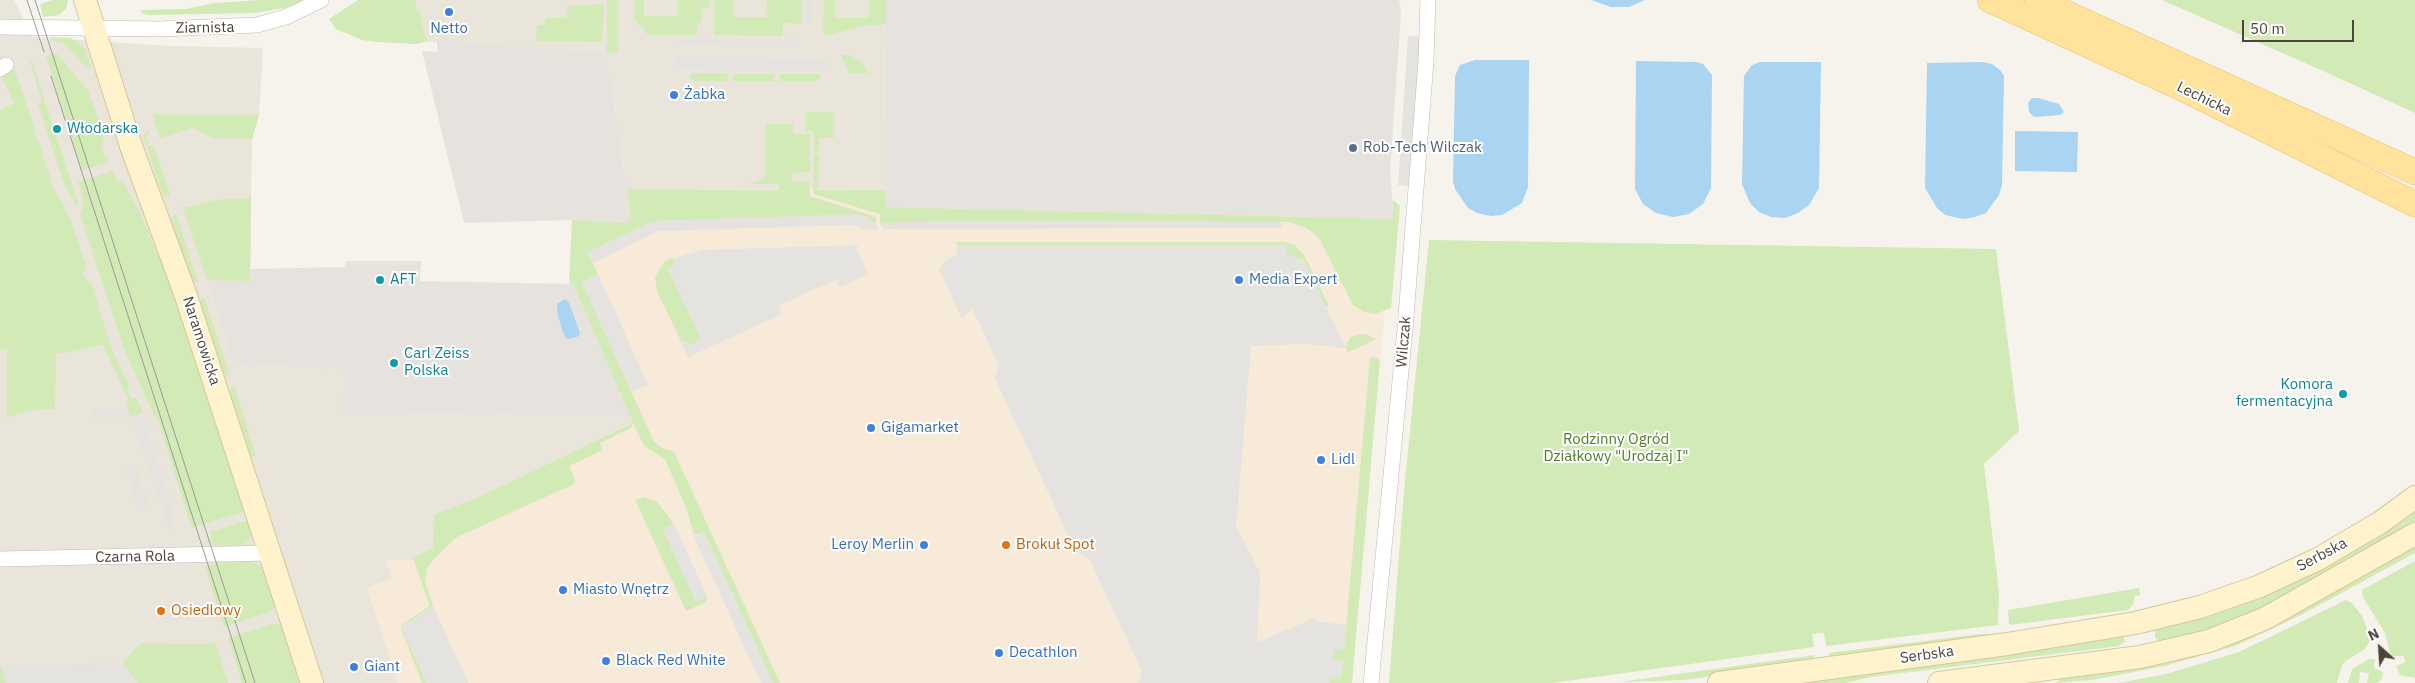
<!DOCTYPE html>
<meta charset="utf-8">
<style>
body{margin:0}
#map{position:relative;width:2415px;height:683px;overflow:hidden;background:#f6f3ec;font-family:"IBM Plex Sans",sans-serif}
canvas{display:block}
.north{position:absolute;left:2355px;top:623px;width:50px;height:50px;-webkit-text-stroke:4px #fff;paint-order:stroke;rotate:334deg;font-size:14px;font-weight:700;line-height:20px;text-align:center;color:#4b4439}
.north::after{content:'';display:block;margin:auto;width:18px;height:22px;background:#4b4439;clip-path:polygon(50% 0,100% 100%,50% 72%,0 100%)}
.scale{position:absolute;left:2242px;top:20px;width:112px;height:22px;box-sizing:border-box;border:2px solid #4b4439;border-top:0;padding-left:6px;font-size:15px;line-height:18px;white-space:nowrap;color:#4b4439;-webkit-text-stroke:4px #fff;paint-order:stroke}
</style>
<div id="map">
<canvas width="2415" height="683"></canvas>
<div class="north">N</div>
<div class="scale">50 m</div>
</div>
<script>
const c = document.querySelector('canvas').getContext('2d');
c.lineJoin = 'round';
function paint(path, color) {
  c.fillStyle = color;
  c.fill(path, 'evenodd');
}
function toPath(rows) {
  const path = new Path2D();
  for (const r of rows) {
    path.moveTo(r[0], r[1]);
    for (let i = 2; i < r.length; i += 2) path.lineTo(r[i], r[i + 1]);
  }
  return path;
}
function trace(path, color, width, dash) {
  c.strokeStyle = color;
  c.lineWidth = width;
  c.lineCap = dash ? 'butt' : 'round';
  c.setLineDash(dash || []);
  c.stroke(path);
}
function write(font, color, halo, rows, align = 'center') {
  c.font = font + ' "IBM Plex Sans",sans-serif';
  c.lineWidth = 4;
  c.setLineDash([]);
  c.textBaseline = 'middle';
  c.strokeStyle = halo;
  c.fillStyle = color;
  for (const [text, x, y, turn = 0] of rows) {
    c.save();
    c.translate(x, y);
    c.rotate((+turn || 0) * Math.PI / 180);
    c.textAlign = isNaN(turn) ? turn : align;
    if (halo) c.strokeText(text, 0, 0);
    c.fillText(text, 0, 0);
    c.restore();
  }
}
const residential = toPath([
 [0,0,14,0,33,37,169,46,263,48,259,115,252,139,250,281,207,281,234,368,271,366,343,370,342,415,630,416,633,423,463,505,433,549,414,558,414,560,392,579,367,588,398,683,0,683],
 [413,0,886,0,885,190,627,189,607,53,419,41]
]);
const commercial = toPath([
 [627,189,885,190,885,207,1394,219,1349,676,1342,683,398,683,367,588,392,579,386,560,414,560,413,558,433,549,434,515,481,496,633,423,573,284,569,283,631,217]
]);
const industrial = toPath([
 [886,0,1399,0,1401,13,1390,171,1394,219,885,207],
 [437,41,607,53,631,217,626,223,572,220,464,223,422,51,437,52],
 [346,261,421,261,420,281,573,284,630,416,342,415,343,370,271,366,234,368,207,280,250,281,250,269,345,267]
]);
const green = toPath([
 [53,0,68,0,66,9,59,15,43,17,40,4],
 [260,0,308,0,285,8,254,13,149,15,141,13,141,10,186,9,215,3],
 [358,0,416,0,416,9,420,10,421,21,427,41,417,44,377,42,362,40,336,29,329,19],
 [607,0,618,0,618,52,607,53],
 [635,0,644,0,644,16,678,16,678,0,710,0,710,8,701,8,701,22,697,23,697,35,648,35,634,18],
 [714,0,733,0,733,17,766,17,767,0,801,0,801,24,783,23,783,36,714,35],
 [824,0,835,0,835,18,869,18,869,0,886,0,886,24,862,26,826,36,823,30],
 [2162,0,2415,0,2415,113,2330,74],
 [604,4,602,42,536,41,537,25,545,25,545,18,567,18,568,6],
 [50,37,70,38,78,42,85,49,92,69,85,66,63,43,51,40],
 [56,53,88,90,102,130,104,143,101,145,105,158,109,157,106,163,82,170,46,56],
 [847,54,861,61,869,73,849,73,841,55],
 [32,61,78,203,77,207,64,184,38,104,42,102,30,62],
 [12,68,16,73,54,189,70,218,87,269,83,273,86,281,91,282,113,352,129,385,127,390,131,398,136,398,143,412,131,417,127,409,128,399,103,345,56,354,55,409,34,410,7,417,7,350,0,349,0,111,14,103,0,74],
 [692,73,728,74,727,81,693,81,689,77],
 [733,74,774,74,774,81,733,81],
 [780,74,819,74,822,78,814,81,779,81],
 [806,112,834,112,834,138,819,138,819,151,814,151,814,131,806,131],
 [152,114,259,115,252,139,213,138,193,128,160,138],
 [766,124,793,124,793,134,810,134,810,172,792,173,792,181,810,182,810,196,876,217,876,224,862,215,653,221,588,253,598,274,582,282,654,442,662,448,673,451,675,454,780,683,773,683,704,532,694,535,687,510,665,459,644,446,633,423,631,428,600,443,602,450,569,466,575,479,574,484,457,537,432,561,427,569,425,582,433,606,401,627,427,683,422,683,400,626,430,606,413,558,433,548,434,515,481,496,633,423,573,284,569,283,572,220,626,223,631,217,627,189,779,190,779,184,750,184,765,178],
 [148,130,149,134,146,136,148,145,154,147,170,195,163,196,143,135],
 [814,154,819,154,818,188,815,190,885,190,885,207,1393,219,1393,200,1400,206,1391,308,1375,314,1364,312,1353,305,1319,238,1308,229,1291,222,960,221,880,223,880,214,813,194],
 [112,171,117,182,122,180,140,213,174,293,246,511,192,528,157,417,155,418,124,349,80,214,84,204,78,182],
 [251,198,250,281,207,280,183,208,215,200],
 [176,214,198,282,191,282,171,220],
 [1429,240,1996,249,2019,431,1984,464,1999,593,1998,625,1826,646,1824,633,1812,634,1814,647,1552,683,1389,683,1404,491],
 [956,242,1285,242,1294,245,1303,253,1329,306,1326,307,1305,263,1301,259,1287,257,1286,245,957,245],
 [672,258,677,263,668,268,701,339,694,345,681,341,657,291,655,278,658,272,664,262],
 [204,297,230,376,222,373,199,302],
 [1365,334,1376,339,1347,353,1346,346,1350,338,1356,335],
 [1376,357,1380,361,1352,683,1330,683,1330,677,1341,677,1343,661,1332,660,1333,649,1344,650,1370,358],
 [234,385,256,457,249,457,229,391],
 [643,497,657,502,674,524,663,529,696,601,707,596,706,602,686,611,635,500],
 [2415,507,2415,521,2382,543,2228,626,2161,643,2155,637,2155,630],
 [249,520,251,535,246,543,236,547,214,547,210,532],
 [2415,543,2415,553,2301,615,2235,646,2165,666,2092,680,2055,683,2065,676,2144,665],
 [251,561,259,565,265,571,276,604,275,607,269,612,224,627,205,567,219,562],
 [2415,561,2415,678,2400,675,2396,666,2406,662,2403,656,2392,656,2390,653,2385,633,2363,597,2362,590],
 [2139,588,2140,595,2135,596,2133,604,2128,610,2009,625,2008,610],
 [2346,600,2352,603,2362,616,2371,639,2365,649,2347,660,2342,665,2337,683,2118,683,2166,674,2239,652],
 [274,624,283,626,302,683,242,683,228,638],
 [1980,634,1995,634,1996,636,1832,660,1828,653],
 [2123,635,2125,641,2119,646,1871,677,1845,683,1786,683],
 [215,642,228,683,0,683,0,667,123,663,141,643,202,644],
 [1815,655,1813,662,1808,664,1683,680,1620,682],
 [2369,659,2375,659,2374,668,2383,672,2382,679,2377,683,2367,683,2369,673,2360,672,2359,683,2348,683,2352,669]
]);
const parking = toPath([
 [801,0,812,0,812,23,801,24],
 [1408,36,1421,37,1409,186,1398,185],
 [676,39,799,40,799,46,676,45],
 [676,58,826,59,826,71,676,69],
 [858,214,876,224,878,229,864,230,855,225,659,231,593,263,588,252,653,221],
 [960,221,1281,222,1282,228,883,229,880,223],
 [860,245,857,246,857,251,868,274,840,287,836,280,784,303,778,306,782,314,688,357,678,337,683,343,692,345,701,339,667,268,677,263,674,259,670,259,703,250],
 [957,245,1287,245,1287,256,1295,257,1305,263,1346,348,1304,344,1251,346,1236,527,1260,572,1257,643,1314,618,1320,622,1346,625,1344,650,1333,649,1332,660,1343,661,1341,678,1330,677,1330,683,1138,683,1141,676,1141,669,1090,560,1075,550,995,378,999,365,972,308,962,319,939,269,948,258,957,255],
 [252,273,333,273,333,283,251,283],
 [598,274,648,385,632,392,582,282],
 [90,409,127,409,131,417,95,418],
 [142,416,172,508,172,534,132,420],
 [135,465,148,504,139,507,125,468],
 [674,524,707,596,696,602,663,529],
 [704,532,773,683,761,683,694,537],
 [433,606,441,623,468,683,427,683,401,627],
 [123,663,138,683,6,683,1,667]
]);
const water = toPath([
 [1591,0,1645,0,1629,7,1611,7],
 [1475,60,1529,60,1528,187,1522,203,1502,215,1491,216,1477,213,1468,208,1455,189,1453,181,1455,76,1460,65],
 [1636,61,1696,62,1703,64,1712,75,1711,188,1703,204,1689,214,1673,217,1656,213,1643,204,1635,189],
 [1760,62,1821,62,1819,188,1809,205,1798,213,1785,218,1771,217,1759,212,1750,203,1742,184,1744,76,1752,65],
 [1982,62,1992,64,2000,70,2004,76,2002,185,1999,195,1986,213,1975,217,1963,219,1945,215,1937,208,1925,188,1927,63],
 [2032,98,2038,98,2059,104,2064,112,2060,115,2034,117,2029,112,2028,103],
 [2015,131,2078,132,2077,172,2015,171],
 [565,299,569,303,580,333,579,336,570,339,566,338,562,329,558,316,557,304]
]);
const street = toPath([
 [0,27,160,29,257,25,286,17,321,0],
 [0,69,6,65],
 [0,559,270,553],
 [1371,683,1405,329,1426,61,1428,0]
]);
const secondary = toPath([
 [85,0,131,146,186,296,312,683],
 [1719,683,2007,644,2135,623,2200,607,2260,586,2318,559,2381,522,2415,497],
 [1939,683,2140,657,2209,641,2264,619,2415,534]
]);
const primary = toPath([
 [1990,0,2186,90,2415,204],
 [2037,0,2415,172]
]);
const tram = toPath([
 [27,0,44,52],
 [35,0,255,683],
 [51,76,246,683]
]);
const markers = [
 [449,12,5,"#3f7fe0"],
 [674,95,5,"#3f7fe0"],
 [57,129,5,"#0f9aa8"],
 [1353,148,5,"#5c6f8a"],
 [380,280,5,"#0f9aa8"],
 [1239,280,5,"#3f7fe0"],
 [394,363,5,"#0f9aa8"],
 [2343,394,5,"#0f9aa8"],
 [871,428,5,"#3f7fe0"],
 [1321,460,5,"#3f7fe0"],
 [924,545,5,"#3f7fe0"],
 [1006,545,5,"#e8710a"],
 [563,590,5,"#3f7fe0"],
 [161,611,5,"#e8710a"],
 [999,653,5,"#3f7fe0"],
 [606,661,5,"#3f7fe0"],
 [354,667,5,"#3f7fe0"]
];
const streetNames = [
 ["Ziarnista",205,28,-1],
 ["Lechicka",2204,99,26],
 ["Naramowicka",201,341,72],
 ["Wilczak",1404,342,-85],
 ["Serbska",2322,555,-28],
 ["Czarna Rola",135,557,-1],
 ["Serbska",1927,655,-8]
];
const shopNames = [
 ["Netto",449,29,"center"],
 ["Żabka",684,95],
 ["Media Expert",1249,280],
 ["Gigamarket",881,428],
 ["Lidl",1331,460],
 ["Leroy Merlin",914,545,"right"],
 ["Miasto Wnętrz",573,590],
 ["Decathlon",1009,653],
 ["Black Red White",616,661],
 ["Giant",364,667]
];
const cultureNames = [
 ["Włodarska",67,129],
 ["AFT",390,280],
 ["Carl Zeiss",404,354],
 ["Polska",404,371],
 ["Komora",2333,385,"right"],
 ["fermentacyjna",2333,402,"right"]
];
const serviceNames = [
 ["Rob-Tech Wilczak",1363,148]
];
const parkNames = [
 ["Rodzinny Ogród",1616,440],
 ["Działkowy \"Urodzaj I\"",1616,457]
];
const foodNames = [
 ["Brokuł Spot",1016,545],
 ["Osiedlowy",171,611]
];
paint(residential, '#eae5da');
paint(commercial, '#f7ead8');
paint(industrial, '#e6e2dd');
paint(green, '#d2eab5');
paint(parking, '#e5e3e0');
paint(water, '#a9d4f2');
trace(street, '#c2bbae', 16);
trace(secondary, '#d6c79b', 24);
trace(primary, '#e6c16a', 26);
trace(street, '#fff', 15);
trace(secondary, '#fff3cd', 22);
trace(primary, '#ffe39c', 25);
trace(tram, '#9a9a9a', 1);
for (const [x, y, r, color] of markers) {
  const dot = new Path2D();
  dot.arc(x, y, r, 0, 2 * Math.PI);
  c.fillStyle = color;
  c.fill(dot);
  trace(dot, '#fff', 2);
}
write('15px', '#4b4439', '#fff', streetNames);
write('15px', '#366cbe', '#fff', shopNames, 'left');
write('15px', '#0d838f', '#fff', cultureNames, 'left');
write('15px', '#4e5e75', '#fff', serviceNames, 'left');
write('15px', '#4a7f2a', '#fff', parkNames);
write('15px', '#c56008', '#fff', foodNames, 'left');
</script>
